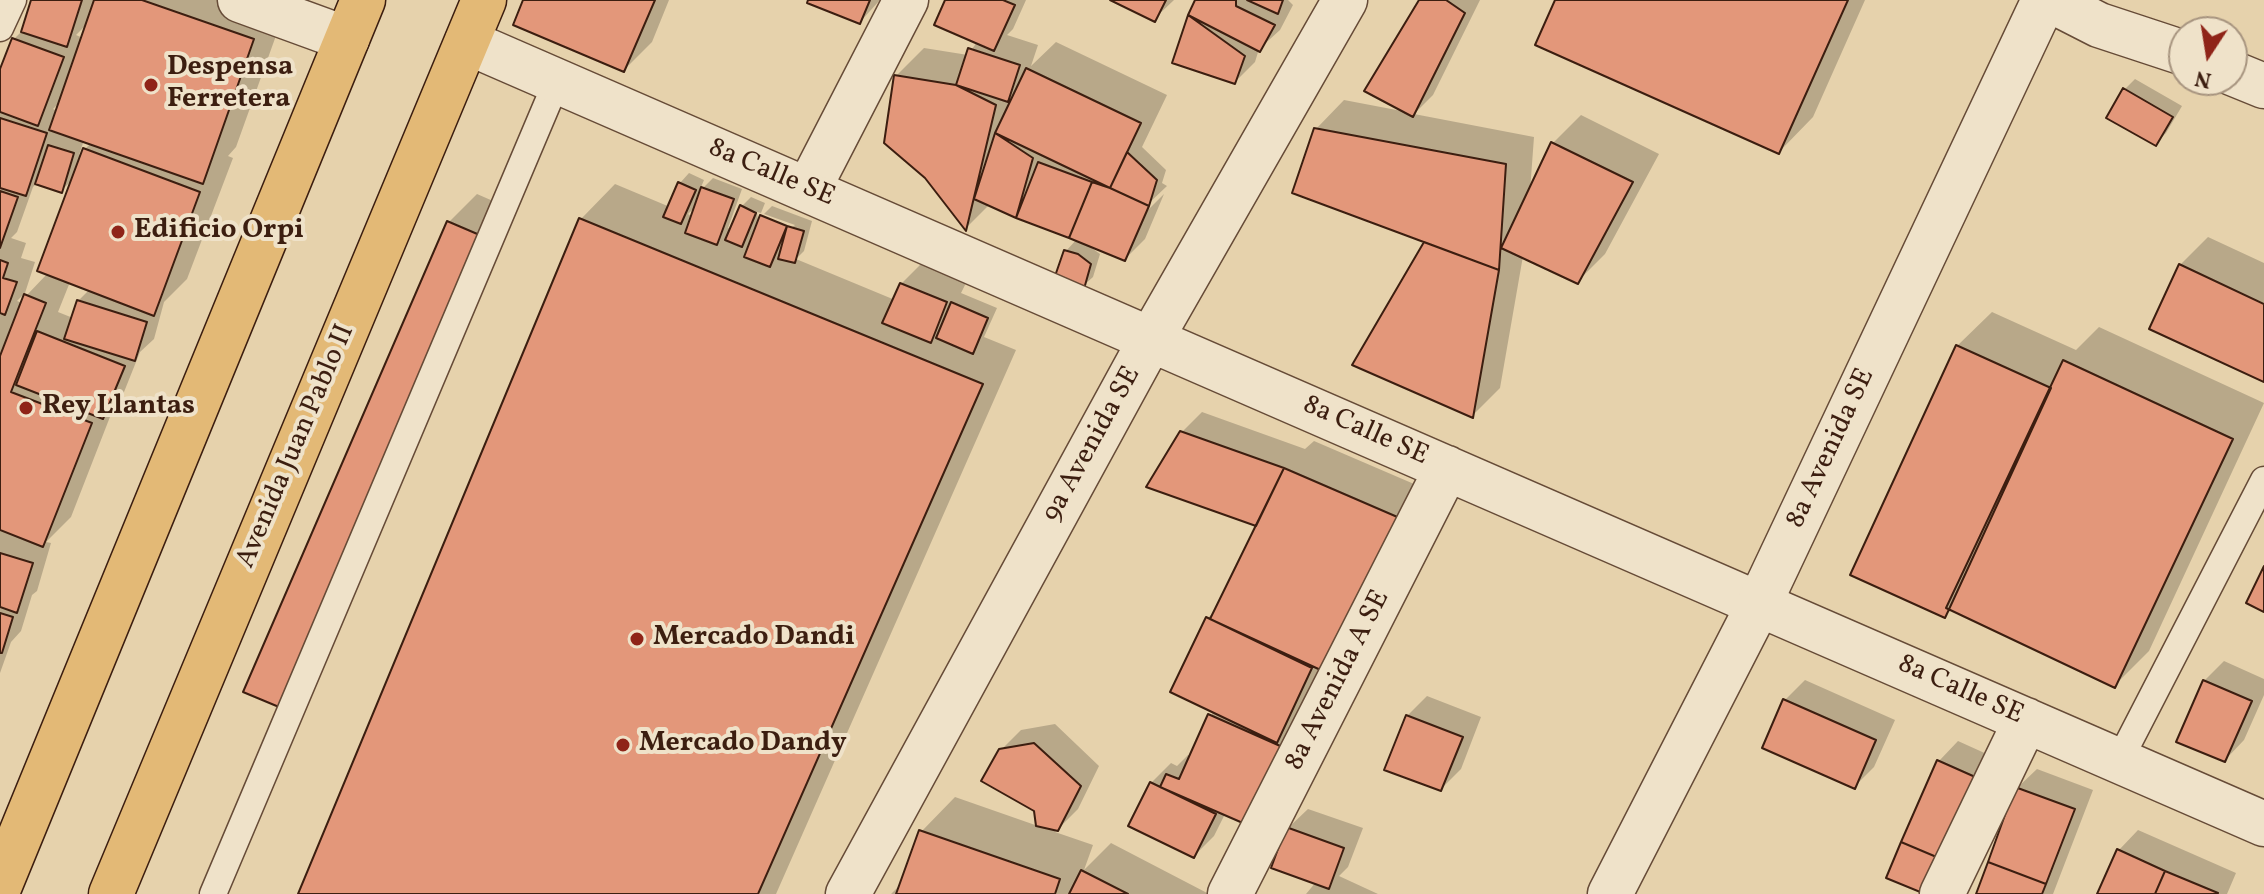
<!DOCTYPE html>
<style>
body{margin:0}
#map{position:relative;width:2264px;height:894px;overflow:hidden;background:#e6d2ac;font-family:Vollkorn,serif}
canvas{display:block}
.north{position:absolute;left:2168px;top:16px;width:80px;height:80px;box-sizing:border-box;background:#efe2c9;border:2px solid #a7947f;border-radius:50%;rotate:192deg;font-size:22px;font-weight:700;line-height:32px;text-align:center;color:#3c1e10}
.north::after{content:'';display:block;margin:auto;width:28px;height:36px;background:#8f2418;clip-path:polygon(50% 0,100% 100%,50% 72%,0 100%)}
</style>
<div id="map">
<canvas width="2264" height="894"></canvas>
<div class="north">N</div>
</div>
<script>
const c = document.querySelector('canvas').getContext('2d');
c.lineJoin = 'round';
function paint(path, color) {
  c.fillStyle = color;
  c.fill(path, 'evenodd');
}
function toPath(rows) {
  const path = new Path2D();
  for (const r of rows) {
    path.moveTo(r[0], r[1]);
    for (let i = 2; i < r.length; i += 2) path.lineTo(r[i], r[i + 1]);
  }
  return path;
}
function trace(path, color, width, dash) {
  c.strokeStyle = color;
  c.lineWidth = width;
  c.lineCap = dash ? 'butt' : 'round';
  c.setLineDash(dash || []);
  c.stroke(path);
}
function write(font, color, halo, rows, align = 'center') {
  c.font = font + ' Vollkorn,serif';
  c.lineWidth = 8;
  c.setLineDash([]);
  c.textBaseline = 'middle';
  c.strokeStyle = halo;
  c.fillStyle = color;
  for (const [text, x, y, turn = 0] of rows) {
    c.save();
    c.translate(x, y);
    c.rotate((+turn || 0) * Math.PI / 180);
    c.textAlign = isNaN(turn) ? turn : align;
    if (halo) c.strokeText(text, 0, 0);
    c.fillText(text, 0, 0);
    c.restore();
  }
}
const shadow = toPath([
 [34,0,273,0,287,5,236,147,228,156,233,158,187,279,164,302,154,339,140,352,122,397,115,404,71,517,46,542,51,543,37,591,32,595,21,631,11,642,0,673,0,74,14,39,24,29],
 [89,22,83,38,76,35],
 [62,100,58,111,53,109],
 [84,140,91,143,79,155],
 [74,178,48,273,26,296,23,303,17,301,25,293,35,262,21,258,26,243,11,238,17,232,33,187,37,183,61,191],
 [70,282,90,289,78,301,73,318,58,312],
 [525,0,669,0,652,42,624,70],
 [810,0,880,0,860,22],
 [948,0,1026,0,1013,29,1007,35,1038,45,1031,66,1056,42,1167,95,1142,147,1166,170,1162,183,1167,186,1147,205,1147,211,1164,194,1145,239,1125,259,1089,246,1100,254,1093,277,1083,286,1066,251,1077,239,991,203,966,228,896,76,924,48,968,55,977,42],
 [1114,0,1174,0,1154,19],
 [1198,0,1288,0,1293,5,1280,30,1259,49,1255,62,1235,82,1189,16],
 [1421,0,1480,0,1433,95,1414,114,1534,137,1530,191,1553,143,1581,115,1659,154,1605,254,1577,282,1523,256,1500,388,1472,416,1427,241,1316,129,1344,100,1407,112],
 [1557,0,1865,0,1813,117,1779,152],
 [2135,79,2182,106,2166,133,2156,143,2125,89],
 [689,173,704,180,699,192,713,178,742,189,728,228,731,229,741,207,751,197,765,203,761,213,757,212,758,220,761,217,791,228,795,225,764,214,772,206,812,221,804,251,796,259,895,300,901,284,921,264,966,283,961,293,997,308,984,337,1016,350,776,894,301,894,581,219,615,184,670,207,680,183],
 [697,205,693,217,688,214],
 [477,194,509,208,306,677,449,222],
 [2208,237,2264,263,2264,380,2180,265],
 [1992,312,2076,350,2099,327,2264,403,2149,651,2115,685,1952,609,1945,616,1957,346],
 [1202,412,1305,449,1314,441,1428,490,1306,729,1225,814,1214,836,1194,856,1151,783,1171,763,1177,766,1188,755,1191,756,1214,710,1208,618,1218,607,1262,518,1182,432],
 [2224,661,2264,679,2264,695,2244,740,2225,760,2204,681],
 [1805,680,1895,720,1874,767,1854,787,1785,700],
 [1427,696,1481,717,1461,769,1441,789,1407,716],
 [1055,724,1099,766,1078,809,1055,832,1093,845,1084,870,1111,843,1209,894,891,894,905,880,921,832,955,797,1038,826,1036,809,1001,750,1021,730],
 [1958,741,2000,760,1965,839,1939,761],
 [2037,769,2093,790,2053,894,1978,894,2017,788],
 [1308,809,1363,828,1348,867,1339,876,1378,894,1306,894,1316,882,1288,828],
 [2138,830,2236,873,2227,894,2099,894,2119,850]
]);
const building = toPath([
 [31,0,82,0,67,47,21,32,31,0],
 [94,0,142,0,254,39,203,184,49,130,94,0],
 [523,0,655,0,624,72,513,25,523,0],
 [808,0,870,0,860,24,807,3,808,0],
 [945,0,1003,0,1015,5,994,51,934,25,945,0],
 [1110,0,1166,0,1155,22,1110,0],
 [1195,0,1236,0,1236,6,1275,25,1260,52,1188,15,1195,0],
 [1247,0,1283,0,1278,14,1247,0],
 [1419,0,1446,0,1465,13,1413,117,1364,91,1419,0],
 [1555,0,1848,0,1779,154,1535,45,1555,0],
 [1188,15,1245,56,1235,84,1172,63,1188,15],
 [12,38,64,57,38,126,0,112,0,69,12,38],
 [968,48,1020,65,1008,102,956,85,968,48],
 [1026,68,1141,123,1110,188,995,133,1026,68],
 [894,75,956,85,996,105,966,231,925,178,884,143,894,75],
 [2123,88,2173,117,2156,146,2106,118,2123,88],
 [0,118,47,133,26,196,0,188,0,118],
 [1314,128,1506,164,1499,270,1292,193,1314,128],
 [995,133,1033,158,1016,218,974,199,995,133],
 [1551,142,1633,182,1578,284,1501,248,1551,142],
 [48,145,74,153,62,193,35,184,48,145],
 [83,148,200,192,154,316,37,271,83,148],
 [1127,152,1157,180,1149,206,1110,188,1127,152],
 [1038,162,1092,182,1069,238,1016,218,1038,162],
 [678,182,696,190,681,224,663,217,678,182],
 [1092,182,1110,188,1149,206,1125,261,1069,238,1092,182],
 [701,187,734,199,717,245,685,233,701,187],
 [0,191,18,197,0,248,0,191],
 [740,205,756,213,742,247,725,240,740,205],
 [760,215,787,226,770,267,744,257,760,215],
 [579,218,983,384,758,894,298,894,579,218],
 [447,221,482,236,279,707,243,692,447,221],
 [787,226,804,231,795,263,778,259,787,226],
 [1424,242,1499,270,1473,418,1352,365,1424,242],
 [1064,250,1078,254,1091,264,1084,289,1054,279,1064,250],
 [0,260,8,263,3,278,17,282,5,315,0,313,0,260],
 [2179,264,2264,304,2264,382,2149,329,2179,264],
 [900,283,947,302,931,343,882,323,900,283],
 [24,294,46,303,11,392,92,423,43,547,0,530,0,356,24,294],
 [77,300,147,322,135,361,64,339,77,300],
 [951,302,988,318,973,354,936,338,951,302],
 [37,331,125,366,103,419,16,385,37,331],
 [1956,345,2051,388,1945,618,1850,575,1956,345],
 [2063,360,2233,439,2115,688,1946,608,2063,360],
 [1180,431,1284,468,1256,526,1146,487,1180,431],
 [1284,468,1402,519,1325,672,1210,619,1284,468],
 [0,553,33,563,17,613,0,607,0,553],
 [2264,566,2264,612,2246,603,2264,566],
 [0,613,13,617,2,653,0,653,0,613],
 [1206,617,1312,668,1277,743,1170,692,1206,617],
 [2203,680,2252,701,2225,762,2176,742,2203,680],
 [1783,699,1876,740,1855,789,1762,748,1783,699],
 [1208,714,1287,749,1252,827,1160,787,1166,774,1179,779,1208,714],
 [1406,715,1463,737,1441,791,1384,770,1406,715],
 [1034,743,1081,786,1058,831,1036,826,1034,811,981,781,999,749,1034,743],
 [1937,760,1982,780,1946,861,1901,842,1937,760],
 [1150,782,1216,814,1194,858,1128,826,1150,782],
 [2015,787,2075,809,2046,884,1988,862,2015,787],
 [1286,827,1344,848,1329,889,1271,868,1286,827],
 [919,830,1060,879,1055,894,896,894,919,830],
 [1901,842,1946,861,1925,894,1886,878,1901,842],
 [2117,849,2165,871,2155,894,2097,894,2117,849],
 [1988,862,2046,884,2042,894,1976,894,1988,862],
 [1081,870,1128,894,1069,894,1081,870],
 [2165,871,2218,893,2217,894,2155,894,2165,871]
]);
const service = toPath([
 [0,28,13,0],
 [2119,761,2264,480],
 [213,894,557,81]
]);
const minor = toPath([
 [240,0,347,39],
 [2050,0,2099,25,2184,53],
 [467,42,2264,824],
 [2232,73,2264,86],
 [808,190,906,0],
 [848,894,1151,339,1345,0],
 [1230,894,1447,468],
 [1942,894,2026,720]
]);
const tertiary = toPath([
 [1610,894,1759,604,2044,0]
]);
const trunk = toPath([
 [0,885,363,0],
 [111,894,484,0]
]);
const markers = [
 [151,85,8,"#8f2418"],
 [118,232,8,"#8f2418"],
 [26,408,8,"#8f2418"],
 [637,639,8,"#8f2418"],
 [623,745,8,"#8f2418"]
];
const poiNames = [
 ["Despensa",167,69],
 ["Ferretera",167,101],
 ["Edificio Orpi",134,232],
 ["Rey Llantas",42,408],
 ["Mercado Dandi",653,639],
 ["Mercado Dandy",639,745]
];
const streetNames = [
 ["8a Calle SE",771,174,23],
 ["8a Calle SE",1365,432,24],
 ["9a Avenida SE",1093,445,-61],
 ["Avenida Juan Pablo II",297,447,-67],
 ["8a Avenida SE",1832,449,-65],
 ["8a Avenida A SE",1339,681,-63],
 ["8a Calle SE",1960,691,24]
];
paint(shadow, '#0003');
paint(building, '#e3977a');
trace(building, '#3c1e10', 2);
trace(service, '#664b37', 29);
trace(minor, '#664b37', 47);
trace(tertiary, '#664b37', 47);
trace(trunk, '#3c1e10', 47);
trace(service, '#efe2c9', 26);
trace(minor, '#efe2c9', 44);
trace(tertiary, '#efe2c9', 44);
trace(trunk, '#e3b976', 44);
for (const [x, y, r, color] of markers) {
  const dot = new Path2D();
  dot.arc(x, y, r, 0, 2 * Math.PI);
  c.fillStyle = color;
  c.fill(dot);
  trace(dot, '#efe2c9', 3);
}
write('bold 28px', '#3c1e10', '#efe2c9', poiNames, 'left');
write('28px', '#3c1e10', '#efe2c9', streetNames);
</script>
